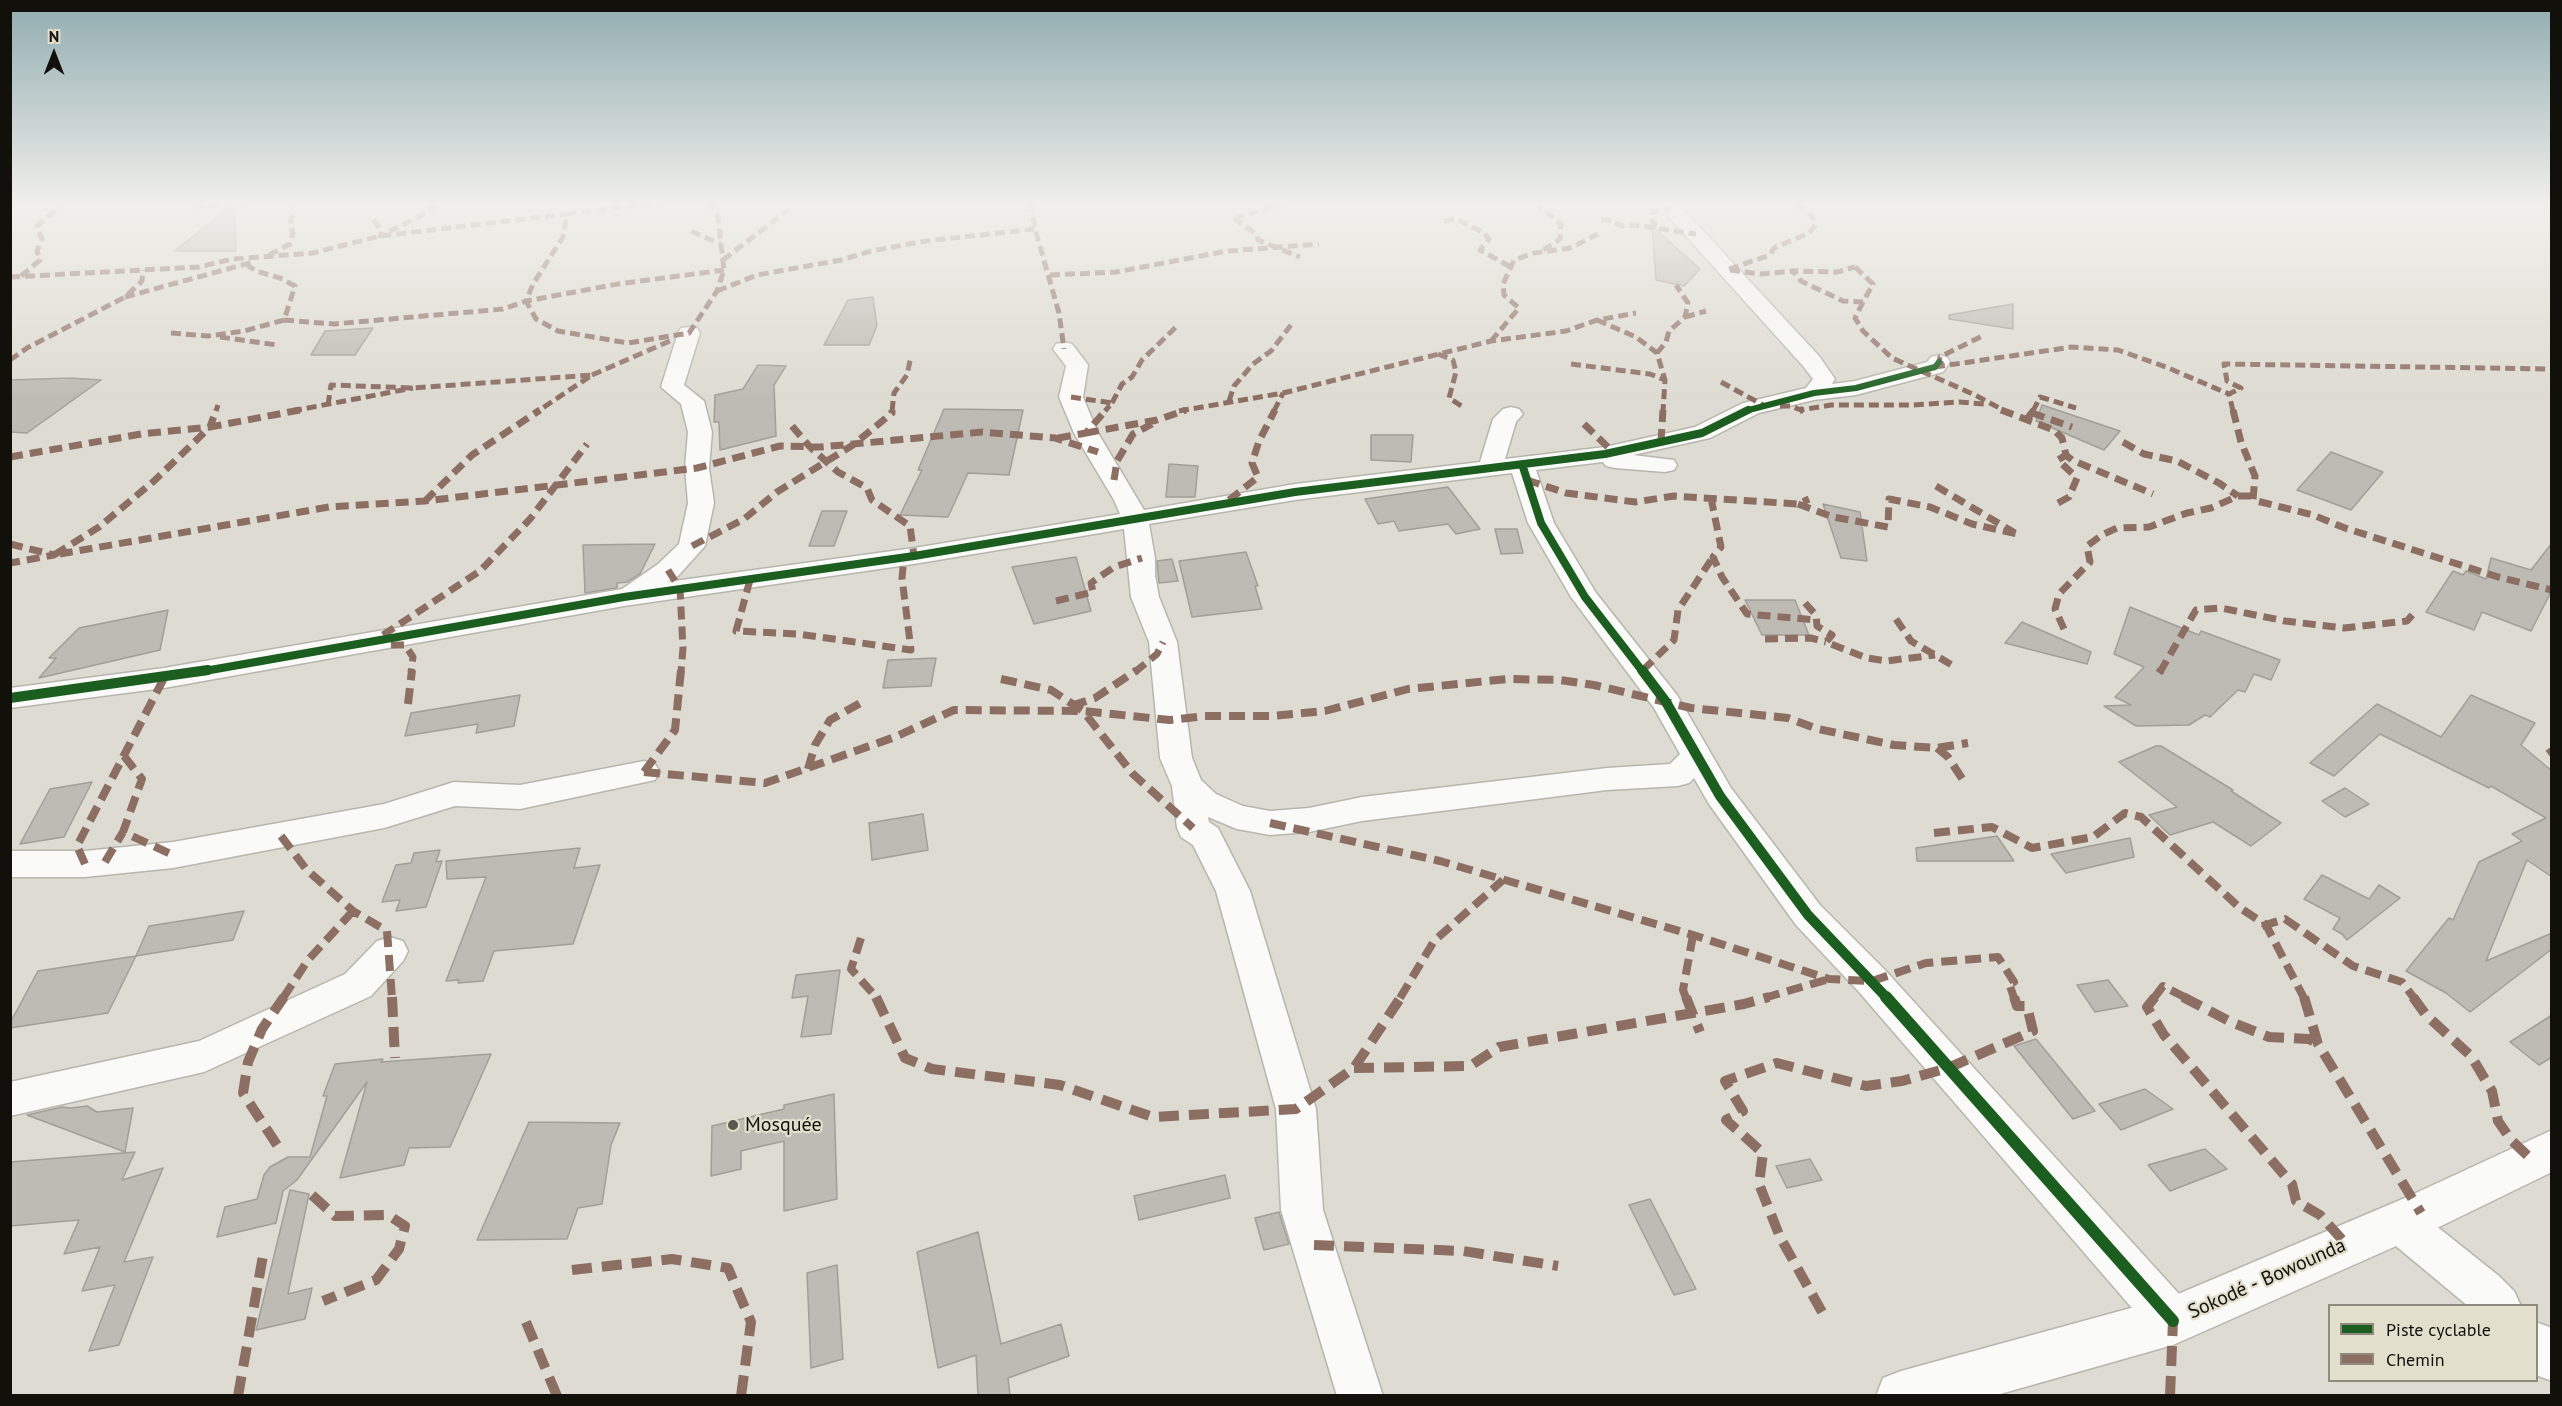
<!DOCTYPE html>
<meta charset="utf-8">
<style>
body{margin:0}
#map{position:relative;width:2562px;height:1406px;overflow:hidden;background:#dedcd2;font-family:"PT Sans",sans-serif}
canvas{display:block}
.frame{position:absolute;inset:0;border:12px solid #11100a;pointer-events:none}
.legend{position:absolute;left:2328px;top:1304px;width:210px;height:78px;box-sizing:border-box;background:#e3dfcd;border:2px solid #8f8c7f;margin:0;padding:8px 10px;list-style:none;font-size:18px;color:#11100a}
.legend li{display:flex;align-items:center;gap:12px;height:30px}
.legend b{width:30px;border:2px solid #8f8c7f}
.north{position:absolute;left:24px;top:24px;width:60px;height:60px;-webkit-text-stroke:4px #e3dfcd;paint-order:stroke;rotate:0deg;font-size:16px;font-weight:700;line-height:24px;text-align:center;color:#11100a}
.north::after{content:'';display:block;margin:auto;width:21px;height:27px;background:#11100a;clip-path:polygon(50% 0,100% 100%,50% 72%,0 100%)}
</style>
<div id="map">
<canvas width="2562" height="1406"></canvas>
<div class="frame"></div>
<ul class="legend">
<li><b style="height:8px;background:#1b5e20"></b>Piste cyclable</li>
<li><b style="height:8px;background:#8d6e63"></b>Chemin</li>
</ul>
<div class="north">N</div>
</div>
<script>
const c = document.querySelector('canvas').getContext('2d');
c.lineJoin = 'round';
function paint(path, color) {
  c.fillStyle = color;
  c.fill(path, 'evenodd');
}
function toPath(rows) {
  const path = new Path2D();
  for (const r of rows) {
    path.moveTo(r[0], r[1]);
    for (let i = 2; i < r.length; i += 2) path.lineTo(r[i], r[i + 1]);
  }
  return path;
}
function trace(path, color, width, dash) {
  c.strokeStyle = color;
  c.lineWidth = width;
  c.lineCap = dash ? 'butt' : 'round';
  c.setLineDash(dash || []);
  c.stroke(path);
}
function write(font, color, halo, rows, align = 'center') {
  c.font = font + ' "PT Sans",sans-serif';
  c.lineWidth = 4.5;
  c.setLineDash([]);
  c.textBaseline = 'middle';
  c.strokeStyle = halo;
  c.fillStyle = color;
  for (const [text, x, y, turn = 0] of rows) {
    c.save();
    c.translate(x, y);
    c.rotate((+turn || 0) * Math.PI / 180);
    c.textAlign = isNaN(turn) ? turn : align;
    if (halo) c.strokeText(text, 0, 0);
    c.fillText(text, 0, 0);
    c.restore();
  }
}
const building = toPath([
 [234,204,236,251,174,251,234,204],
 [1652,226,1700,269,1684,286,1656,280,1652,226],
 [873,297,877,326,869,345,824,345,848,300,873,297],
 [2013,304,2013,329,1949,319,1949,315,2013,304],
 [373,328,355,355,311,355,325,331,373,328],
 [758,365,786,366,774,385,776,436,720,450,719,422,714,422,715,395,743,389,758,365],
 [70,378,101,380,27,433,10,432,10,380,70,378],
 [2042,405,2120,431,2104,450,2036,421,2042,405],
 [944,409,1023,410,1009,475,968,473,948,517,900,515,922,470,918,470,944,409],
 [1371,435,1413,435,1411,462,1371,460,1371,435],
 [2331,452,2383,472,2351,510,2297,490,2331,452],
 [1169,464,1198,466,1195,497,1166,497,1169,464],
 [1448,487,1480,529,1456,534,1448,524,1399,531,1394,521,1378,524,1365,499,1448,487],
 [1823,504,1860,512,1867,561,1841,558,1823,504],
 [822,511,847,511,834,546,809,546,822,511],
 [1495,529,1517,529,1523,553,1501,554,1495,529],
 [2552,543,2552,590,2531,631,2482,612,2474,630,2426,612,2453,571,2463,575,2466,571,2486,579,2491,558,2531,570,2552,543],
 [655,544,640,574,627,582,617,583,617,588,585,593,583,545,655,544],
 [1246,552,1258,586,1255,586,1262,609,1192,617,1179,561,1246,552],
 [1076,557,1091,611,1034,624,1012,567,1076,557],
 [1172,559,1178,581,1159,583,1157,561,1172,559],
 [1745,600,1795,600,1809,635,1762,635,1745,600],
 [2130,607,2199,635,2201,631,2280,660,2271,680,2254,674,2245,692,2238,690,2210,717,2205,715,2189,725,2136,726,2104,706,2131,705,2115,697,2144,667,2114,654,2130,607],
 [168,610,160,650,39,678,56,658,49,658,79,628,168,610],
 [2022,622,2091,652,2087,664,2005,643,2022,622],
 [936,658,931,686,883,688,888,660,936,658],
 [520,695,514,726,476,733,478,724,405,736,411,713,520,695],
 [2471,695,2535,723,2521,745,2552,771,2552,877,2527,860,2486,961,2552,933,2552,949,2470,1012,2446,993,2406,971,2449,918,2453,920,2479,862,2522,841,2512,834,2546,818,2491,786,2489,788,2380,734,2334,776,2310,763,2377,704,2441,737,2471,695],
 [2156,746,2161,746,2233,790,2231,791,2281,823,2251,846,2213,822,2170,835,2149,815,2177,807,2119,762,2156,746],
 [92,782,64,837,20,844,50,789,92,782],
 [2345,788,2369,804,2345,817,2322,801,2345,788],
 [923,814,928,850,872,860,869,823,923,814],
 [1997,836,2014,861,1917,861,1916,848,1997,836],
 [2130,838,2134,857,2066,873,2051,854,2130,838],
 [580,848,574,868,600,865,573,944,494,951,483,981,458,983,459,980,446,981,486,877,447,879,446,861,580,848],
 [440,850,436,862,442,861,426,907,396,911,400,900,382,902,396,865,411,863,414,853,440,850],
 [2322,875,2369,899,2379,885,2400,898,2347,940,2342,934,2333,929,2340,918,2304,899,2322,875],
 [244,911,233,940,136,956,149,926,244,911],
 [136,956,108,1013,10,1028,10,1023,38,971,136,956],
 [840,970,831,1034,801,1037,808,996,792,998,796,975,840,970],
 [2108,980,2128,1006,2095,1012,2077,985,2108,980],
 [2552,1015,2552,1057,2539,1065,2510,1042,2552,1015],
 [2036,1039,2095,1111,2073,1119,2014,1046,2036,1039],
 [491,1054,450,1147,409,1148,404,1165,340,1178,367,1082,297,1180,283,1191,276,1223,217,1237,225,1207,257,1199,264,1175,270,1167,288,1157,310,1157,327,1096,323,1096,335,1064,383,1059,381,1062,491,1054],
 [2145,1089,2173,1109,2121,1130,2099,1104,2145,1089],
 [834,1094,837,1199,784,1211,784,1141,741,1151,741,1169,711,1176,712,1126,784,1109,784,1105,834,1094],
 [87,1106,97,1112,133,1108,125,1152,27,1115,62,1107,71,1108,87,1106],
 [529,1122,620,1123,611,1145,602,1204,578,1208,567,1239,477,1240,529,1122],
 [2205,1149,2227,1169,2170,1191,2148,1165,2205,1149],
 [135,1152,122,1180,163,1168,124,1262,153,1257,119,1345,89,1351,115,1285,82,1291,100,1247,64,1254,79,1220,10,1226,10,1162,135,1152],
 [1810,1159,1822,1180,1787,1188,1776,1166,1810,1159],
 [1225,1175,1230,1198,1139,1220,1134,1196,1225,1175],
 [290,1190,309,1194,288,1294,312,1288,305,1319,256,1330,290,1190],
 [1650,1199,1696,1289,1674,1295,1629,1205,1650,1199],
 [1279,1212,1289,1244,1264,1250,1255,1218,1279,1212],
 [978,1232,1001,1344,1061,1324,1069,1356,1008,1378,1010,1395,978,1395,976,1355,938,1368,917,1252,978,1232],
 [837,1265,843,1359,811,1368,807,1273,837,1265]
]);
const minor = toPath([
 [1650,202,1673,202,1681,207,1819,356,1835,379,1832,384,1855,381,1927,362,1931,357,1939,355,1947,357,1950,362,1943,372,1856,395,1814,400,1759,413,1710,438,1633,455,1674,460,1677,465,1674,470,1665,472,1615,468,1606,466,1603,462,1536,470,1554,523,1596,593,1677,695,1731,788,1820,905,1885,970,2189,1305,2195,1321,2189,1337,2173,1343,2157,1337,1859,992,1796,925,1709,804,1694,778,1689,783,1678,786,1607,790,1362,821,1309,832,1270,835,1237,829,1208,817,1209,822,1218,828,1250,891,1316,1109,1323,1210,1383,1396,1337,1396,1281,1210,1276,1109,1216,891,1193,845,1181,837,1177,828,1172,786,1160,758,1149,642,1131,597,1124,529,914,564,624,606,164,688,10,708,10,688,164,668,622,589,658,564,679,544,688,503,685,468,688,432,681,404,661,387,678,333,681,328,689,327,697,328,700,333,684,385,704,401,712,432,709,468,714,503,705,546,678,576,667,582,914,548,1120,514,1114,500,1074,433,1059,397,1066,366,1053,349,1056,344,1064,342,1072,344,1088,365,1083,397,1098,433,1144,510,1295,484,1480,462,1493,419,1503,409,1511,407,1519,409,1523,414,1516,422,1505,459,1605,447,1695,427,1743,403,1806,388,1813,379,1803,366,1667,215,1650,202],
 [1512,473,1528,523,1571,597,1654,708,1680,754,1670,764,1607,768,1362,797,1309,808,1270,811,1243,806,1216,794,1201,780,1192,758,1177,642,1159,597,1155,575,1155,558,1149,524,1295,500,1512,473],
 [644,761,655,764,660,772,655,780,520,809,455,806,384,828,173,868,85,877,10,877,10,851,85,851,173,842,384,804,454,782,520,785,644,761],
 [390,937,403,941,408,951,403,961,371,996,204,1072,10,1116,10,1082,199,1041,345,974,377,941,390,937],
 [2400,1203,2415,1209,2499,1276,2514,1291,2521,1306,2468,1306,2385,1237,2379,1223,2385,1209,2400,1203],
 [2536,1322,2552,1328,2552,1381,2536,1375,2536,1322]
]);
const major = toPath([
 [2552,1130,2552,1172,2437,1228,2173,1345,1993,1396,1876,1396,1883,1378,1901,1371,2171,1297,2405,1198,2552,1130]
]);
const quietFar3 = toPath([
 [696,202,637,205,567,214,563,237,533,284,526,301,536,319,558,331,628,343,689,333,717,291,724,270,718,217,709,202],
 [1031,202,1035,229,1059,313,1064,349],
 [1534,202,1561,224,1560,239,1543,250],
 [10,206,22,202],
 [194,206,254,203,299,204],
 [1234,218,1257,235,1258,240,1300,257],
 [1234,218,1289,202],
 [373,220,382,230,380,236,426,213,438,202],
 [1601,220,1611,220,1621,226,1635,225,1696,234],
 [1444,221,1457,219,1484,233,1489,239,1480,250,1509,266],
 [1653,227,1655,224,1650,218,1652,212,1670,209],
 [691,231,721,244],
 [269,255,290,244,293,233,290,224,293,215],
 [723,260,789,209,793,202],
 [1855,267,1873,284,1863,302,1843,301,1801,281,1793,271,1837,272,1855,267],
 [1729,269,1770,255,1774,248,1809,233,1816,224,1811,215,1794,202],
 [1730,270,1760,274,1793,271],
 [1050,275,1116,272,1227,251,1319,244],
 [21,276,40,260,37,251,42,239,37,226,66,202],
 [10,277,199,267,232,259,313,253,380,236,567,214],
 [717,291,757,275,841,260,871,251,925,241,1035,229],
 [125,297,253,262],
 [1863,302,1855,318,1863,331,1892,358,1975,395,2005,411],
 [1685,317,1706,311],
 [284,320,334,324,503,309,526,301,618,284,724,270],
 [1597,320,1636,337,1657,353,1665,380],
 [171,333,208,336,244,331,284,320,295,286,280,278,256,271,246,264],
 [220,337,277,345],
 [1491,341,1519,308,1504,295,1503,284,1514,260,1534,253,1570,248,1598,234],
 [1657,353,1666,342,1669,331,1685,317,1688,303,1676,285],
 [1438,354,1453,360,1456,372,1449,398,1463,407],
 [10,360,27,348,125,297,142,281,143,270],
 [1571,364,1650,374,1665,380,1663,411],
 [1943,364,1939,362,1940,357,1984,335],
 [1935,367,2072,347,2118,350,2166,367,2229,394],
 [592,375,672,340],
 [1721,382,1763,405],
 [1071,397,1112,403,1105,411],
 [1229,401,1234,386,1253,364,1271,351,1291,325],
 [1112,403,1122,384,1132,377,1142,360,1178,325],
 [328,405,331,385,413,388,592,375,538,411],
 [1780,406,1790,406,1801,410,1831,405,1913,405,1959,402,1985,404],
 [216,411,218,405],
 [292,411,413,388],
 [892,411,894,393,907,375,911,356],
 [1179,411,1283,393,1491,341,1566,331,1597,320,1636,313],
 [1274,411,1283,393],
 [2033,411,2040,397,2076,408],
 [2233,411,2229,394,2241,388,2227,381,2224,364,2552,369]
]);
const quietFar2 = toPath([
 [300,410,210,427,154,481,99,527,54,555,329,507,425,501,697,468,780,446,821,447,982,432,1055,438,1098,452],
 [1800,410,1803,410],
 [2001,410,2054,430,2062,438,2066,455,2072,460,2153,494],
 [2233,410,2241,442,2255,476,2253,500,2313,515,2345,528,2498,577,2552,590],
 [2032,413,2072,427],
 [2026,420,2034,410],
 [1584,424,1613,452],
 [792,426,810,447,838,472,867,488,872,500,910,526,914,556],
 [1086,433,1157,420,1186,410],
 [1058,438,1086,433,1106,410],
 [1661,442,1663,410],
 [2123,442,2144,454,2177,461,2219,483,2238,496],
 [10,457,141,434,210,427,216,410],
 [1114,480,1117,461,1133,434,1152,424],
 [1527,480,1566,493,1635,502,1674,496,1798,504,1809,499],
 [1936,486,2015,533],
 [1711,498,1721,547,1713,557,1722,577,1747,614,1817,620],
 [1229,500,1258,477,1252,463,1259,441,1275,410],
 [425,501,472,455,540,410],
 [2058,503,2069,497,2077,478,2058,460,2066,455],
 [1798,504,1833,517,1888,527,1889,499,1930,507,1972,524,2017,534],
 [10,544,54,555,10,563],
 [692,546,744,519,777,492,853,445,892,413,892,410],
 [668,570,680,589,683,648,681,672],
 [750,580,736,631,798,634,911,650,902,578,904,557],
 [1056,601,1093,592,1091,583,1114,567,1142,558],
 [1805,603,1816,615,1817,626,1832,635,1826,642,1867,658,1886,661,1935,655],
 [1896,619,1911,641,1952,665],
 [2064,629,2055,609,2059,594,2090,562,2087,546,2102,535,2117,528,2149,527,2187,513,2211,508,2238,496,2255,496],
 [383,635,480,571,530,519,587,444],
 [1765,639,1811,638,1826,642],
 [391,645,405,645,413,657,411,672],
 [1643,670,1674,640,1678,610,1713,557],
 [1135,672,1157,654,1163,642],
 [2160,672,2196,610,2221,608,2285,621,2344,628,2407,621,2414,613]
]);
const quietFar1 = toPath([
 [2159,673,2161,670],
 [1001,679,1051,690,1083,711,1133,774,1193,828],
 [408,704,412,670],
 [1071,706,1095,698,1137,670],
 [1937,748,1948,757,1963,780],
 [2548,754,2552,751],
 [124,756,142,779,123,832,173,855],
 [808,769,815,745,830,720,866,700],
 [644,772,765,783,895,737,954,710,1083,711,1170,720,1205,716,1272,716,1325,711,1408,689,1508,679,1560,680,1594,685,1691,708,1788,718,1818,729,1894,745,1937,748,1968,743],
 [644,772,675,730,681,670],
 [1270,823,1440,861,1693,935,1829,979,1872,981,1926,963,1998,957,2014,982,2009,983,2014,998],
 [1934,833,1992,827,2032,848,2093,837,2125,813,2141,817,2240,908,2266,925,2304,998],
 [281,836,306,869,353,911,387,931,392,998],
 [105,862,123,832],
 [85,864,77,846,164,678],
 [2262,926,2285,919,2353,966,2402,982,2414,998],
 [861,938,851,969,877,998],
 [283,998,308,960,353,911],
 [1400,998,1434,941,1503,880],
 [1686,998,1683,990,1693,935],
 [1764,998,1829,979],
 [2154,998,2163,986,2186,998]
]);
const quiet = toPath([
 [392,997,395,1058],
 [876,997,905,1058,932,1069,1060,1085,1153,1117,1296,1109,1354,1068,1401,997],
 [1686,997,1700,1032],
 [2155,997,2147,1007,2164,1035,2292,1184,2296,1201,2320,1215,2346,1244],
 [2183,997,2231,1022,2269,1037,2309,1039,2318,1044],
 [2304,997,2318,1044,2421,1213],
 [2413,997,2426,1015,2471,1056,2492,1091,2498,1121,2511,1140,2531,1159],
 [1354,1068,1470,1066,1499,1047,1744,1004,1769,997],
 [277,1145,243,1093,248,1062,262,1029,284,997],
 [312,1195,335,1216,388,1215,405,1226,399,1249,376,1280,323,1301],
 [1314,1245,1463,1251,1558,1266],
 [572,1270,672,1259,728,1268,751,1322,741,1396],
 [1822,1312,1780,1237,1759,1184,1763,1153,1726,1120,1743,1111,1725,1081,1777,1063,1866,1086,1902,1081,1948,1068,2033,1031,2027,1006,2017,1006,2014,997],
 [526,1322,557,1396],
 [238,1396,264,1250],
 [2170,1396,2173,1321]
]);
const cyclewayFar3 = toPath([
 [1745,411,1814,393,1856,388,1935,367,1939,362]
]);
const cyclewayFar2 = toPath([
 [1522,464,1541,523,1585,597,1643,672],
 [199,672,624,597,914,556,1295,492,1605,454,1702,433,1748,410]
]);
const cyclewayFar1 = toPath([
 [1642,670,1666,702,1720,796,1808,915,1887,998],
 [10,698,208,670]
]);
const cycleway = toPath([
 [1886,997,2173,1321]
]);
const markers = [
 [733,1125,6,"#595750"]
];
const nearPoinames = [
 ["Mosquée",745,1125]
];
const nearStreetnames = [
 ["Sokodé - Bowounda",2267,1279,-24]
];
paint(building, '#bdbbb3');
trace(building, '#a09f98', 1.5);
trace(minor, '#b7b6ae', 3);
trace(major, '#b7b6ae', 3);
paint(minor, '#fafaf8');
paint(major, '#fafaf8');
trace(quietFar3, '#8d6e63', 5, [10, 5]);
trace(quietFar2, '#8d6e63', 7, [13, 7]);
trace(quietFar1, '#8d6e63', 8, [16, 8]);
trace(quiet, '#8d6e63', 10, [20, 10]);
trace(cyclewayFar3, '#1b5e20', 6);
trace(cyclewayFar2, '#1b5e20', 8);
trace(cyclewayFar1, '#1b5e20', 10);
trace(cycleway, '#1b5e20', 12);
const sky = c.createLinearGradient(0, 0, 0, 399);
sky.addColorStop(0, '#91acb0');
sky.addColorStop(0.51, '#f0efeb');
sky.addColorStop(1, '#f0efeb00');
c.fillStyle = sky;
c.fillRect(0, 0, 2562, 399);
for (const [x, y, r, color] of markers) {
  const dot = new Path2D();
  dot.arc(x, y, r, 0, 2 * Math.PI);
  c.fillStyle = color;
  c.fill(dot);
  trace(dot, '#e3dfcd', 2);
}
write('20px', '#11100a', '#e3dfcd', nearPoinames, 'left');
write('20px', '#11100a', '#e3dfcd', nearStreetnames);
</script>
